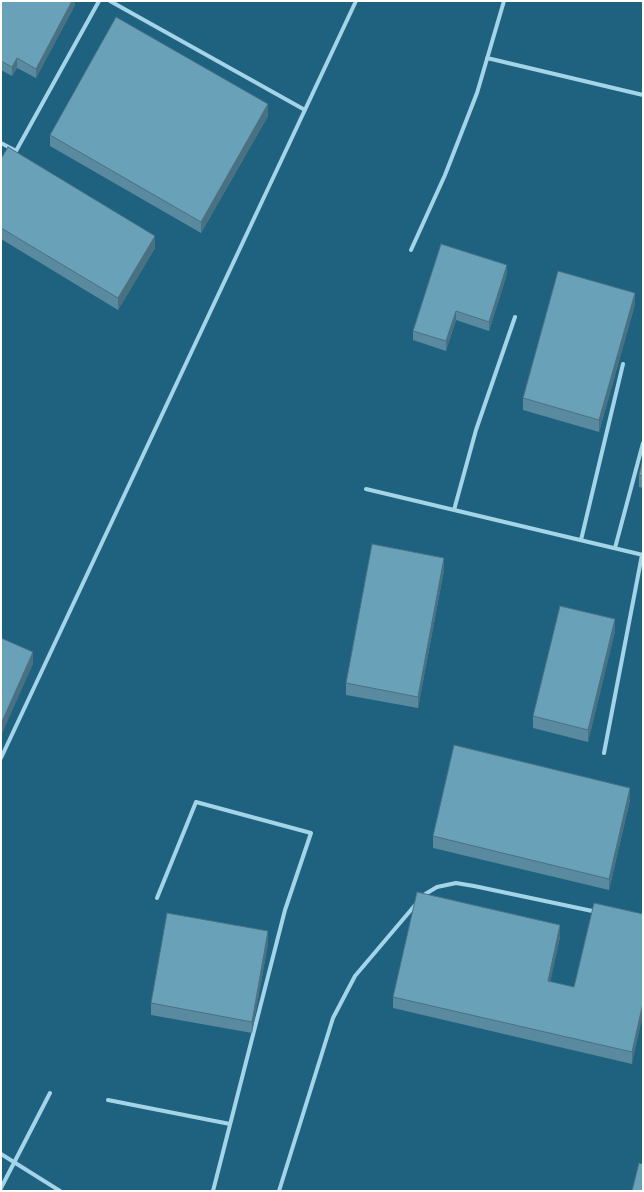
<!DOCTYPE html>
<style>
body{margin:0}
#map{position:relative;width:644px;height:1192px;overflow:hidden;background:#1e6280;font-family:"Public Sans",sans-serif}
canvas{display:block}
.frame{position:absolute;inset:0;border:2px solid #fff;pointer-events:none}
</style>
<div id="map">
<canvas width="644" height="1192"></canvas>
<div class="frame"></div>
</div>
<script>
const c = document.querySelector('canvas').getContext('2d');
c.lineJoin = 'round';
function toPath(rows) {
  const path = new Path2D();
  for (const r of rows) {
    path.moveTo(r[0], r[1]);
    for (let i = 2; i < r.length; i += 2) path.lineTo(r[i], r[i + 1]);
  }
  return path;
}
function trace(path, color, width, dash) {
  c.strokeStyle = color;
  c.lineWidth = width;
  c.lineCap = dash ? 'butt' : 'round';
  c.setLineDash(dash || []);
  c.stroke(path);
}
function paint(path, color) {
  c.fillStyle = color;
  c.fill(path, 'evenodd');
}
const service = toPath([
 [110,1,305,110],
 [487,58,643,95],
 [1,143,16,151,99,1],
 [411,250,445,175,477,93,504,1],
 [366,489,643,555],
 [454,510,476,430,515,317],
 [581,540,623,364],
 [615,548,643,443],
 [604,753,642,555],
 [1,758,356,1],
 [422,896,437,887,456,883,474,886,597,912],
 [157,898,196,802,311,833,285,910,213,1191],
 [108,1100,230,1124],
 [1,1154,60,1191],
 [1,1188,50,1093],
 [279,1191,333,1018,355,976,416,904]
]);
const wall = toPath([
 [1,1,75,1,75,5,36,78,17,68,12,76,1,70],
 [268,116,201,233,50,146,50,135],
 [1,159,155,248,118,310,1,239],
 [507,274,489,331,456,320,446,351,413,340,413,331],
 [635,304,599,432,523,410,523,398],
 [643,459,643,488,639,487,639,475],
 [444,570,418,708,346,695,346,683],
 [615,631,588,742,533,728,533,716],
 [630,800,609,890,433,848,433,836],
 [643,914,632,1064,393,1008,393,997,560,937,550,982,574,987],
 [268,943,252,1033,151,1015,151,1003]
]);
const shadedWall = toPath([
 [72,1,75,1,75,5,36,78,36,69],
 [17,58,17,68,12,76,12,67],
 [268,104,268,116,201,233,201,222],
 [155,236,155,248,118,310,118,298],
 [507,265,507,274,489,331,489,322],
 [635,293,635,304,599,432,599,420],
 [456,311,456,320,446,351,446,341],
 [444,558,444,570,418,708,418,697],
 [615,619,615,631,588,742,588,730],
 [33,652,33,664,1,736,1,724],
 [630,788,630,800,609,890,609,879],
 [560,925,560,937,548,993,548,981],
 [268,931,268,943,252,1033,252,1022],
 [643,1003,643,1015,632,1064,632,1052]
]);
const building = toPath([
 [1,1,72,1,36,69,17,58,12,67,1,61,1,1],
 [116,17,268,104,201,222,50,135,116,17],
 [8,147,155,236,118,298,1,228,1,159,8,147],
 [441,244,507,265,489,322,456,311,446,341,413,331,441,244],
 [558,271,635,293,599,420,523,398,558,271],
 [643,459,643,476,639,475,643,459],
 [372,544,444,558,418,697,346,683,372,544],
 [560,606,615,619,588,730,533,716,560,606],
 [1,638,33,652,1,724,1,638],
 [454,745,630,788,609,879,433,836,454,745],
 [417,892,560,925,548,981,574,987,594,903,643,914,643,1003,632,1052,393,997,417,892],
 [167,913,268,931,252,1022,151,1003,167,913],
 [639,1163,643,1164,643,1191,632,1191,639,1163]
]);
trace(service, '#a3d4e8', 4);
paint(wall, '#5a8a9f');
paint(shadedWall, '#4a7182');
paint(building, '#69a1b9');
trace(building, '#4a7182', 1);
</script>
